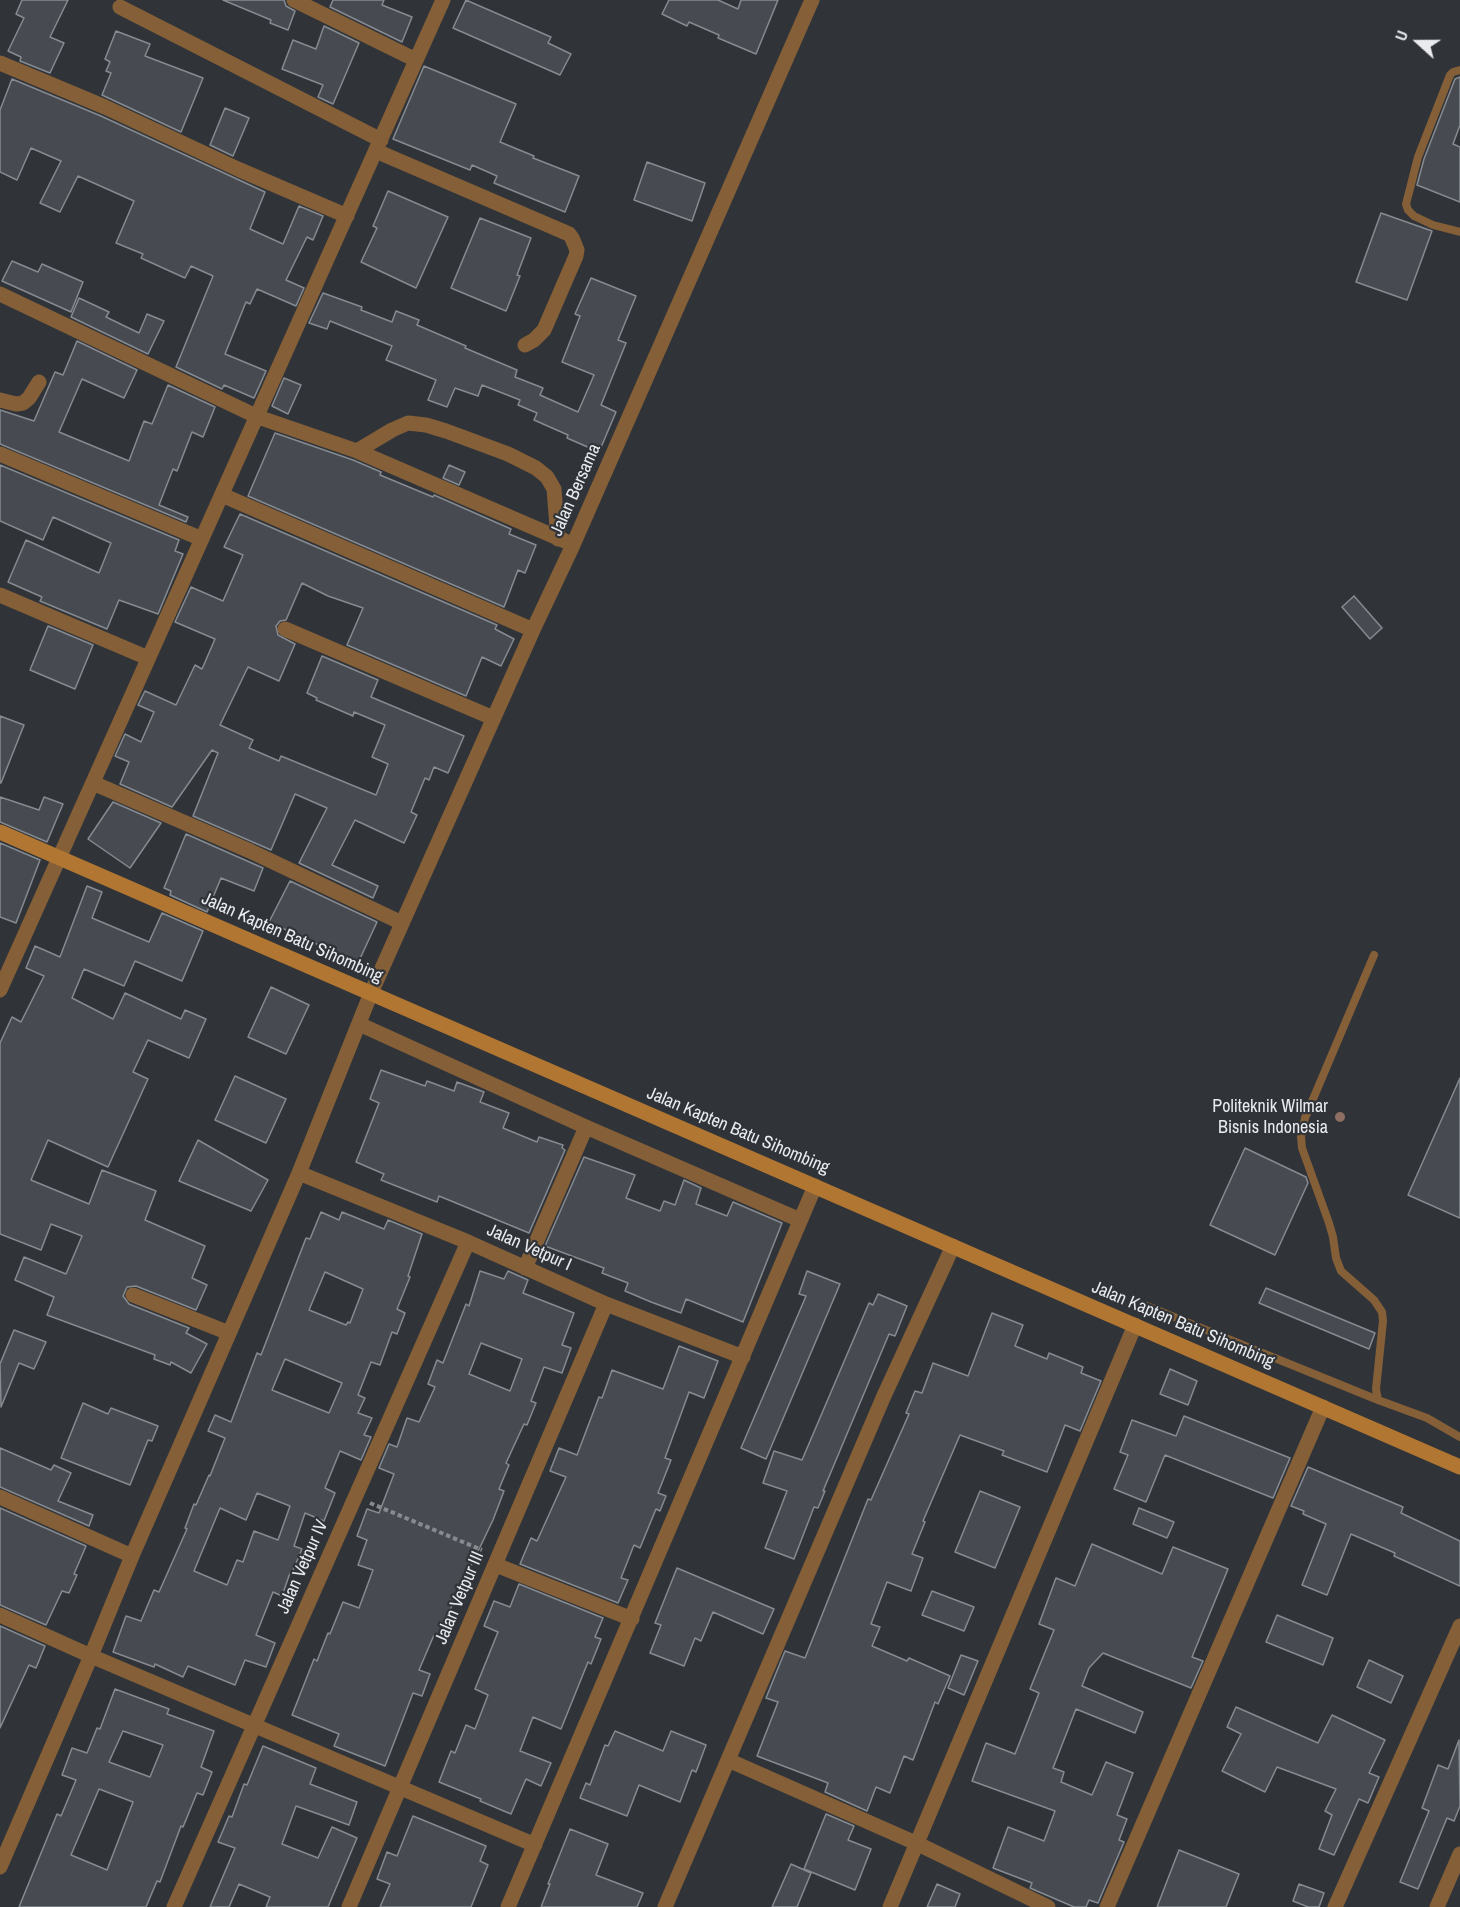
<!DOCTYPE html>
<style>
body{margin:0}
#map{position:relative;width:1460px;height:1907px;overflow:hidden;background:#303439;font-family:"Archivo Narrow",sans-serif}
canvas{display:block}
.north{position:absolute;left:1388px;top:12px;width:60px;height:60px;-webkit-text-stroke:4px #303439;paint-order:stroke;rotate:291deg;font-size:16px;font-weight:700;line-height:24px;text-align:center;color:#e9ebef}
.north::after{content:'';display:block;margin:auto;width:21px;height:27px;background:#e9ebef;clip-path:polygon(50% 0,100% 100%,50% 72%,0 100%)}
</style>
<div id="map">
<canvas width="1460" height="1907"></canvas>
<div class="north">U</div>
</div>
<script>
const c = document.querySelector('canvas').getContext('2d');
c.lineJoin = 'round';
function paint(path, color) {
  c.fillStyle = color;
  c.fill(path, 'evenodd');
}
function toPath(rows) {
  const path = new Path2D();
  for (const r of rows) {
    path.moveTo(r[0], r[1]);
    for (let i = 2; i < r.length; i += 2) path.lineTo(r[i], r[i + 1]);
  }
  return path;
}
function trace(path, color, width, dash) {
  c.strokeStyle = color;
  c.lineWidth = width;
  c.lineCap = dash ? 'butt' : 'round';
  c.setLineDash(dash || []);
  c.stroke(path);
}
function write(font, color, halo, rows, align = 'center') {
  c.font = font + ' "Archivo Narrow",sans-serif';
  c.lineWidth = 4.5;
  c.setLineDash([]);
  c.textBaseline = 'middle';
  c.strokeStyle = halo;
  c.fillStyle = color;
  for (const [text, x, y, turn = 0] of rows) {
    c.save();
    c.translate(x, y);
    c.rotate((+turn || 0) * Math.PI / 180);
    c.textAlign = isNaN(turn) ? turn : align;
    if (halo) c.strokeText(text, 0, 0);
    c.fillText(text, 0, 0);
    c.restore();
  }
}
const building = toPath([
 [22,0,68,0,50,37,64,43,50,73,20,61,21,57,8,51,24,18,16,14,22,0],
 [223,0,284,0,286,6,295,11,288,30,270,23,271,20,223,0],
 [333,0,384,0,382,5,412,17,402,42,330,7,333,0],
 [466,0,551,37,548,43,571,54,560,75,453,28,466,0],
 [669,0,718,0,738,9,741,0,778,0,756,54,718,38,719,35,689,22,687,26,662,14,669,0],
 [324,26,359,43,333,104,318,97,323,85,282,69,293,40,316,49,324,26],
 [116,31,150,44,145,56,203,78,181,132,102,95,111,73,106,71,110,62,105,59,116,31],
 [424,66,516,104,500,142,534,156,533,158,579,176,565,212,494,183,497,176,472,165,470,170,393,139,424,66],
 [1460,77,1460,125,1453,144,1460,147,1460,202,1417,185,1424,159,1455,79,1460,77],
 [12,79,101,116,265,192,250,229,283,244,299,206,323,216,313,240,307,237,286,280,304,288,296,306,257,289,250,304,246,302,225,354,266,371,254,398,224,385,222,389,176,367,213,276,191,266,185,278,141,258,143,254,116,243,134,201,78,176,60,212,40,203,61,161,31,148,17,180,0,172,0,110,12,79],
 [225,108,249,118,233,156,210,145,225,108],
 [647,162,705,183,692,221,634,200,647,162],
 [388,191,448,217,416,288,361,262,377,228,373,226,388,191],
 [1381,213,1432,231,1407,300,1356,282,1381,213],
 [480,218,531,238,517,275,520,276,506,311,451,288,480,218],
 [12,261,38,272,42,264,83,282,71,312,2,281,12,261],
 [591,278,636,296,618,340,626,343,601,405,616,412,599,452,567,438,568,435,534,420,537,413,518,405,520,400,482,385,478,396,455,388,447,407,428,400,436,380,386,360,392,346,330,321,327,329,309,323,323,293,362,307,361,310,392,322,396,311,419,320,417,325,466,346,465,348,517,370,515,377,543,388,540,395,578,412,594,375,562,362,580,316,575,314,591,278],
 [79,298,109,312,106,317,139,333,147,314,164,321,148,354,71,317,79,298],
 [77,341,137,370,124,398,82,379,59,432,129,461,144,421,152,424,168,385,215,407,203,437,192,432,177,471,173,469,159,505,188,517,186,522,0,444,0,410,34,421,55,372,63,375,77,341],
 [284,378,301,385,288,414,272,406,284,378],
 [275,433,353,460,381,472,380,475,433,497,434,495,511,529,509,534,536,545,525,573,518,570,504,607,248,496,275,433],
 [0,465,179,540,175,551,183,554,158,614,119,600,107,629,40,601,42,597,8,582,26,540,99,573,111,543,53,517,43,540,0,521,0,465],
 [449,465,465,472,459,485,443,478,449,465],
 [240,514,497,625,495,629,514,639,501,666,482,657,466,696,347,645,363,608,328,596,302,583,286,620,280,621,276,626,278,635,295,644,279,681,248,667,220,725,253,740,249,748,279,761,281,756,376,795,388,764,372,757,385,725,354,712,353,716,316,700,317,698,307,693,322,656,378,680,371,697,464,736,448,773,434,767,429,780,425,778,411,812,417,815,404,843,355,820,332,865,378,886,373,898,299,863,327,808,295,794,271,850,193,816,218,753,212,750,172,807,120,784,129,762,115,756,125,734,141,742,154,712,138,705,145,691,176,705,195,665,202,669,215,639,175,622,191,587,223,601,243,555,224,547,240,514],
 [1354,596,1382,628,1370,639,1342,607,1354,596],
 [48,626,93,645,75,689,30,670,48,626],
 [0,716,24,725,1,783,0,783,0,716],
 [0,797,39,810,44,797,63,804,47,842,0,822,0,797],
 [113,802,161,823,130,868,88,839,113,802],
 [186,834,263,868,254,891,221,878,207,912,170,895,171,891,164,888,186,834],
 [0,843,40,860,16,923,0,917,0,843],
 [290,881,377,922,358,963,269,922,290,881],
 [87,886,102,892,92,918,149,942,162,913,203,931,182,981,135,961,124,986,84,969,72,998,113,1019,125,993,181,1019,185,1010,206,1019,189,1058,148,1040,133,1072,148,1079,108,1167,48,1140,31,1180,89,1204,102,1170,156,1191,145,1220,205,1246,192,1278,207,1285,196,1310,136,1286,127,1287,123,1296,129,1304,189,1328,186,1333,207,1344,191,1373,171,1362,170,1365,154,1359,155,1355,47,1315,54,1297,15,1280,24,1257,66,1274,82,1236,51,1224,41,1250,0,1234,0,1043,12,1017,21,1022,44,976,26,968,35,946,60,957,87,886],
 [271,987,309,1005,286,1054,248,1037,271,987],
 [381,1070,425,1086,427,1081,454,1091,457,1082,484,1092,480,1102,509,1113,503,1128,537,1142,539,1137,563,1145,562,1148,565,1150,529,1233,439,1196,437,1202,381,1180,384,1174,356,1162,379,1103,370,1099,381,1070],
 [235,1076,286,1099,266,1143,215,1120,235,1076],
 [1460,1078,1460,1218,1408,1195,1460,1078],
 [198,1140,268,1180,251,1211,179,1181,198,1140],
 [1245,1148,1306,1177,1308,1183,1275,1255,1210,1225,1245,1148],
 [584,1157,635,1175,626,1198,660,1211,664,1201,675,1205,684,1180,701,1188,696,1204,727,1216,733,1202,782,1223,743,1322,686,1299,681,1313,651,1302,625,1291,628,1283,602,1273,604,1268,545,1246,584,1157],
 [321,1212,339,1220,342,1212,384,1229,388,1220,422,1234,408,1276,410,1277,397,1309,405,1313,397,1334,392,1332,380,1365,371,1362,358,1395,365,1398,358,1413,372,1418,364,1435,371,1437,361,1460,340,1451,325,1488,335,1493,324,1521,305,1513,294,1546,302,1549,292,1573,290,1573,282,1596,273,1592,256,1635,275,1643,266,1667,245,1660,235,1685,188,1666,183,1677,155,1664,154,1667,113,1652,126,1616,141,1621,154,1590,159,1592,187,1529,185,1528,194,1504,196,1505,209,1475,210,1476,225,1438,208,1431,215,1415,231,1422,257,1353,261,1355,306,1238,310,1239,321,1212],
 [325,1272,363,1289,350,1323,348,1322,346,1325,309,1310,325,1272],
 [285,1359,342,1383,329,1413,272,1390,285,1359],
 [257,1493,290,1506,278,1540,254,1531,243,1562,237,1560,227,1585,194,1571,220,1508,246,1520,257,1493],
 [480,1271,504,1279,508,1271,528,1280,523,1293,574,1313,562,1345,571,1348,562,1373,544,1367,531,1401,536,1403,527,1425,524,1424,506,1463,509,1465,499,1489,504,1491,493,1520,449,1612,454,1615,443,1639,434,1635,419,1670,430,1674,422,1696,413,1693,385,1766,334,1746,339,1734,292,1715,314,1659,317,1661,328,1633,330,1634,343,1602,359,1608,373,1570,358,1565,367,1540,357,1536,367,1509,379,1513,394,1474,379,1468,389,1444,397,1447,407,1418,419,1422,435,1387,428,1384,437,1360,443,1363,466,1304,469,1306,480,1271],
 [481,1343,522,1359,510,1391,469,1374,481,1343],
 [807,1271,840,1284,766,1459,741,1448,806,1296,799,1294,807,1271],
 [1266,1288,1375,1333,1369,1349,1259,1303,1266,1288],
 [878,1294,907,1306,895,1336,889,1334,823,1491,825,1491,818,1508,814,1507,794,1559,765,1548,787,1491,763,1483,774,1451,802,1460,869,1303,873,1305,878,1294],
 [992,1313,1023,1325,1015,1346,1047,1359,1049,1353,1083,1367,1081,1373,1101,1381,1080,1431,1065,1425,1047,1472,1002,1455,1004,1451,960,1435,923,1521,925,1522,912,1554,923,1558,911,1591,887,1582,871,1624,880,1627,872,1646,907,1661,909,1658,950,1676,938,1704,935,1702,913,1760,904,1756,890,1793,876,1787,867,1811,825,1792,828,1783,757,1756,778,1702,766,1698,785,1651,805,1658,868,1499,871,1500,909,1414,906,1413,915,1391,922,1393,933,1363,968,1376,992,1313],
 [14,1330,46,1342,34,1369,19,1363,1,1407,0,1364,14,1330],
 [679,1346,718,1361,704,1398,689,1392,665,1458,671,1460,658,1493,666,1496,660,1511,656,1509,640,1548,634,1545,621,1578,628,1580,618,1603,520,1564,531,1538,537,1541,566,1477,550,1471,559,1448,577,1455,599,1397,602,1398,612,1370,663,1389,679,1346],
 [1170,1369,1197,1381,1188,1405,1160,1394,1170,1369],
 [83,1403,108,1414,111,1408,158,1426,152,1441,148,1440,130,1485,61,1458,83,1403],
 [1184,1416,1290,1458,1273,1498,1165,1455,1146,1502,1114,1489,1128,1455,1120,1452,1132,1420,1176,1436,1184,1416],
 [0,1448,51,1470,54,1465,71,1473,58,1501,93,1515,89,1526,0,1487,0,1448],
 [1308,1467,1403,1507,1401,1513,1460,1541,1460,1586,1394,1556,1395,1553,1351,1534,1327,1595,1302,1585,1326,1524,1303,1514,1304,1511,1291,1506,1308,1467],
 [980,1491,1020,1507,995,1568,955,1552,980,1491],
 [0,1508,86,1546,74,1574,77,1575,69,1593,62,1591,46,1625,0,1605,0,1508],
 [1139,1508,1174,1522,1167,1538,1133,1524,1139,1508],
 [1092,1544,1162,1574,1173,1547,1228,1569,1192,1657,1203,1661,1191,1688,1103,1653,1089,1668,1082,1686,1143,1712,1135,1733,1076,1709,1053,1768,1064,1772,1061,1782,1092,1795,1106,1762,1133,1773,1117,1815,1127,1819,1119,1840,1124,1842,1098,1903,1089,1900,1086,1907,1074,1907,1030,1888,1032,1883,993,1868,1008,1827,1044,1841,1055,1811,972,1781,986,1743,1015,1754,1039,1693,1030,1689,1054,1630,1039,1624,1056,1578,1075,1586,1092,1544],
 [677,1568,774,1609,763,1634,713,1612,701,1641,695,1638,684,1666,650,1653,661,1625,655,1623,677,1568],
 [519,1584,603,1618,595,1637,601,1639,591,1664,588,1662,561,1729,533,1717,520,1751,551,1763,541,1786,526,1779,511,1814,480,1801,481,1799,439,1782,451,1751,455,1753,466,1725,475,1729,488,1695,475,1689,498,1632,484,1626,494,1601,510,1607,519,1584],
 [932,1591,974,1607,964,1631,922,1615,932,1591],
 [1277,1615,1333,1638,1323,1665,1266,1642,1277,1615],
 [0,1626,45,1646,36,1668,29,1665,0,1728,0,1626],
 [961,1655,978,1661,964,1695,948,1688,961,1655],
 [1369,1660,1403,1676,1391,1703,1357,1687,1369,1660],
 [115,1689,169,1709,167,1714,214,1731,201,1767,212,1772,203,1795,197,1793,183,1827,181,1826,160,1882,157,1881,146,1907,19,1907,57,1814,61,1816,76,1780,62,1775,72,1748,87,1753,97,1728,100,1729,115,1689],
 [123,1731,163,1745,150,1777,109,1762,123,1731],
 [99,1789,133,1802,107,1870,71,1855,99,1789],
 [1236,1707,1318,1743,1332,1715,1385,1740,1369,1773,1379,1777,1368,1803,1359,1799,1334,1855,1319,1849,1332,1815,1325,1811,1336,1789,1277,1767,1265,1792,1222,1771,1241,1734,1227,1727,1236,1707],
 [615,1731,663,1751,671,1731,706,1745,696,1772,692,1770,680,1802,639,1785,627,1816,580,1798,586,1783,590,1785,605,1745,608,1746,615,1731],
 [1459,1740,1460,1806,1454,1821,1447,1818,1418,1889,1400,1882,1429,1811,1422,1808,1438,1765,1448,1769,1459,1740],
 [263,1746,316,1768,310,1784,357,1802,349,1825,296,1806,282,1844,318,1858,332,1827,357,1838,328,1907,266,1907,270,1897,239,1884,229,1907,210,1907,235,1848,218,1842,229,1816,232,1817,244,1784,247,1785,263,1746],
 [826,1814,854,1826,848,1840,871,1849,855,1890,804,1869,826,1814],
 [413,1816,486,1846,480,1861,488,1865,471,1907,380,1907,390,1884,377,1879,387,1852,397,1856,413,1816],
 [570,1829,608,1844,596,1875,643,1893,637,1907,541,1907,550,1884,548,1884,570,1829],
 [1179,1850,1239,1874,1226,1907,1157,1907,1179,1850],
 [791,1864,811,1873,797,1907,772,1907,791,1864],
 [937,1884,960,1894,955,1907,927,1907,937,1884],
 [1299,1884,1324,1893,1319,1907,1308,1907,1293,1901,1299,1884]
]);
const path = toPath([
 [370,1503,482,1550]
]);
const lane = toPath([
 [1460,70,1453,72,1450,75,1418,157,1406,204,1408,210,1414,216,1433,225,1460,232],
 [1374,955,1305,1118,1301,1137,1302,1148,1329,1223,1333,1237,1336,1258,1341,1271,1374,1300,1382,1312,1383,1321,1376,1389,1378,1400,1427,1418,1460,1437],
 [1147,1306,1378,1400]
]);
const street = toPath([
 [294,0,416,60],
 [120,7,381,140],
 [0,63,105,107,240,170,347,216],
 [376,151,569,234,572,238,577,250,576,256,544,330,534,340,525,345],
 [0,294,258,417,357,451,392,430,408,423,426,425,446,431,508,454,536,468,547,477,554,489,558,539],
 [0,400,16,404,23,403,29,398,39,382],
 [357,451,565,541],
 [0,454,202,539],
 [222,495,533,630],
 [0,595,148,658],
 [285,629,493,718],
 [93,783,250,851,402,923],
 [0,990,443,0],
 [359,1024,586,1127,800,1220],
 [299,1173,468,1242,606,1304,743,1357],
 [525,1268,586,1127],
 [133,1295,229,1333],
 [0,1497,132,1556],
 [496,1565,632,1619],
 [0,1615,91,1656,535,1845],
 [728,1760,918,1844,1048,1907],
 [0,1867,91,1656,132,1556,299,1173,371,993,533,630,573,545,812,0],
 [174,1907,468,1242],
 [349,1907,606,1304],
 [508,1907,815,1186],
 [665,1907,883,1398,953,1246],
 [890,1907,1135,1325],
 [1107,1907,1323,1407],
 [1335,1907,1460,1626],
 [1437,1907,1460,1854]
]);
const secondary = toPath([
 [0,832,1460,1467]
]);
const markers = [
 [1340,1117,6,"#8d6e63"]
];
const streetNames = [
 ["Jalan Bersama",576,490,-66],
 ["Jalan Kapten Batu Sihombing",292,938,24],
 ["Jalan Kapten Batu Sihombing",738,1131,23],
 ["Jalan Vetpur I",529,1248,24],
 ["Jalan Kapten Batu Sihombing",1183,1325,23],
 ["Jalan Vetpur IV",303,1567,-66],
 ["Jalan Vetpur III",460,1598,-67]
];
const poiNames = [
 ["Politeknik Wilmar",1328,1107],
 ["Bisnis Indonesia",1328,1128]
];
paint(building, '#474b51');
trace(building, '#868b91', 1.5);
trace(path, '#878a8f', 4, [4.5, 3]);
trace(lane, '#845f37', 8);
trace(street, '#845f37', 15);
trace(secondary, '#b07632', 15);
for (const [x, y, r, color] of markers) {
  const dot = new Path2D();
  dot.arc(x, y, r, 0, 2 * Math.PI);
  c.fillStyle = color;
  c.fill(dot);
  trace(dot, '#303439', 2);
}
write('18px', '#e9ebef', '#303439', streetNames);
write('18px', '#e9ebef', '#303439', poiNames, 'right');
</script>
